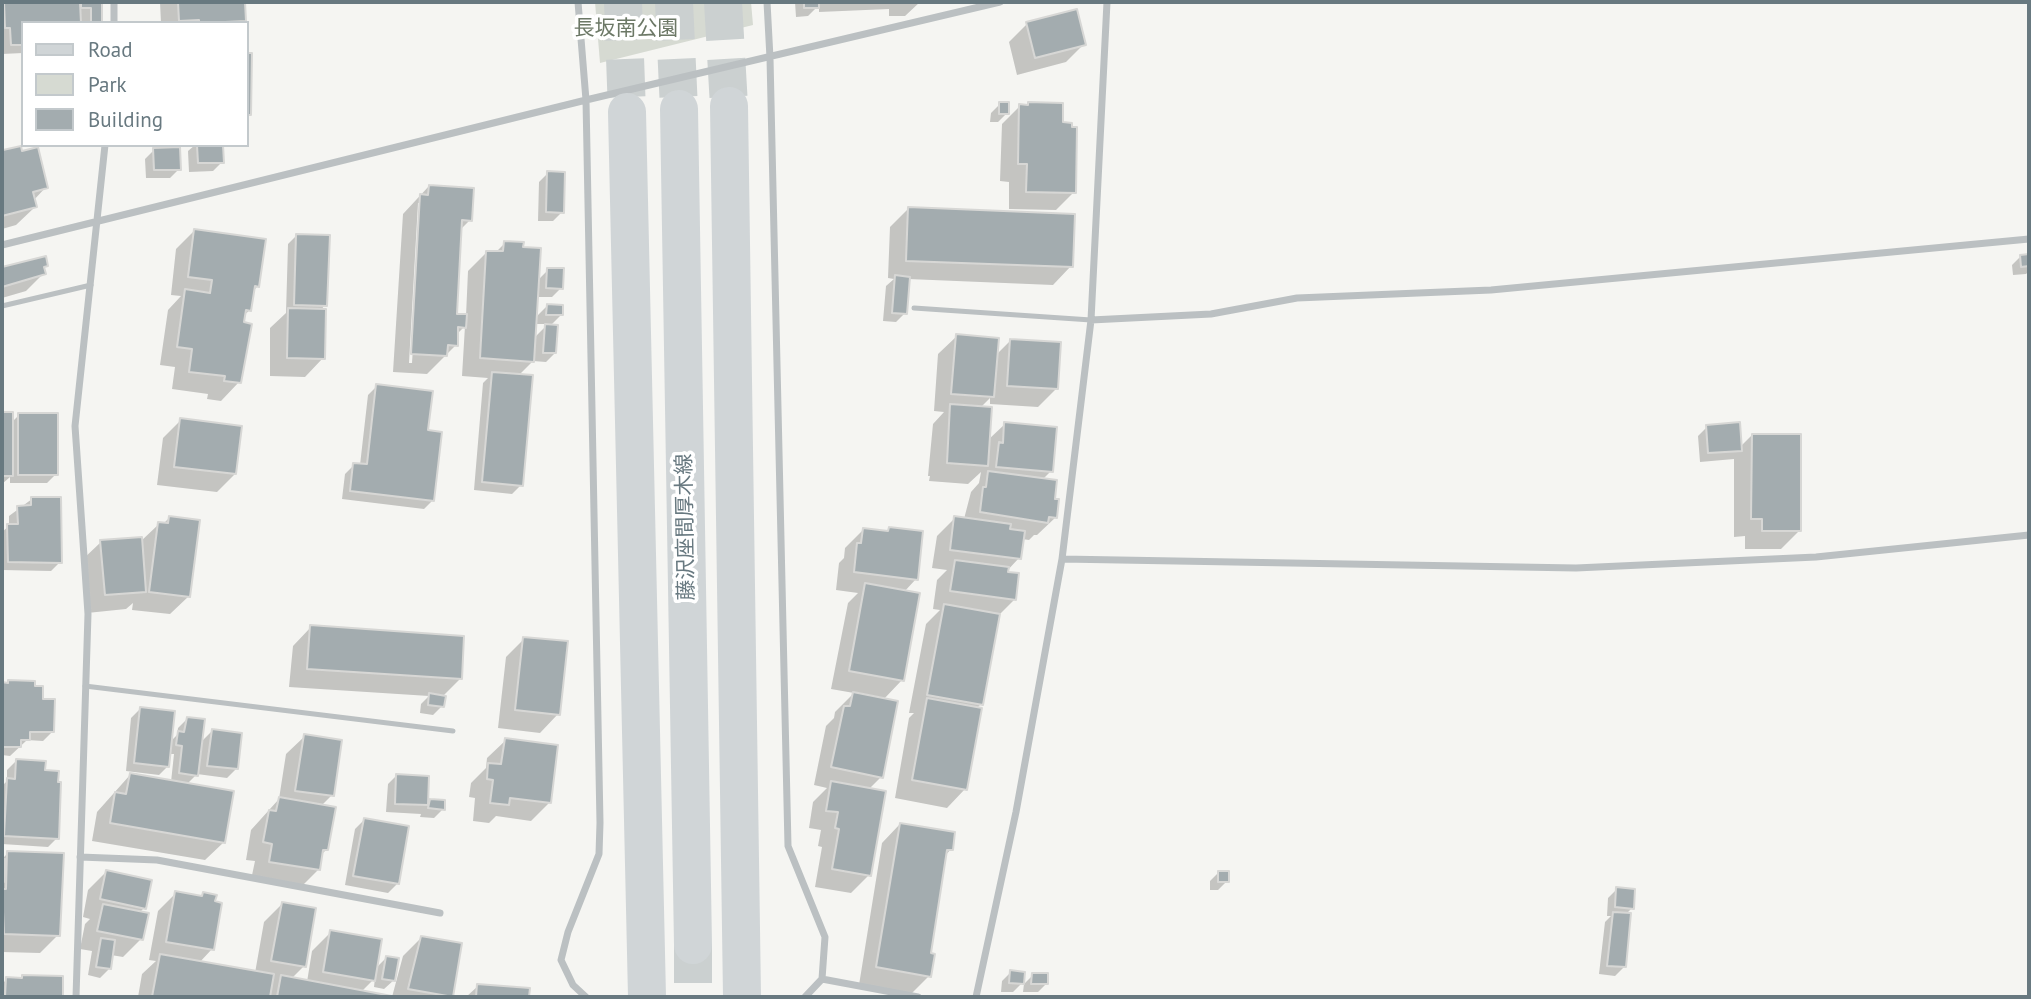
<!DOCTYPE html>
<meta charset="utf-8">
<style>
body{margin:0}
#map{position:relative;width:2031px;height:999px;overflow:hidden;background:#f5f5f2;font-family:"PT Sans",sans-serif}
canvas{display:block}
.frame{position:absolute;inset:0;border:4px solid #687980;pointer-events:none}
.legend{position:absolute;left:21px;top:21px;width:228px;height:126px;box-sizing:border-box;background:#fff;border:2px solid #c3c9cc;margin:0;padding:9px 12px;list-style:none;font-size:21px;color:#687980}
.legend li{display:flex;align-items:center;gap:14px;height:35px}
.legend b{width:35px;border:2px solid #c3c9cc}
</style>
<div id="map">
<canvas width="2031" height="999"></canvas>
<div class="frame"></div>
<ul class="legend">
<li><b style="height:9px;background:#d0d5d7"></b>Road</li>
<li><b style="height:19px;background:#d6dad2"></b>Park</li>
<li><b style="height:19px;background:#a3acaf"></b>Building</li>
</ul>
</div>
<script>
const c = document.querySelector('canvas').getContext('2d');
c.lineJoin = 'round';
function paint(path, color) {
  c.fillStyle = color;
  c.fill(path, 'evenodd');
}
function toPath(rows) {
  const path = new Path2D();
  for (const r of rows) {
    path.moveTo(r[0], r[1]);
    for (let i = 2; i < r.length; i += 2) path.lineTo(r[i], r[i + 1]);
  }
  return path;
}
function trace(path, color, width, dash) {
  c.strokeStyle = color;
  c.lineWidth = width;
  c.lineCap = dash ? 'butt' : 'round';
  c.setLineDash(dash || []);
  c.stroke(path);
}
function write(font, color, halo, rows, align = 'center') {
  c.font = font + ' "PT Sans","Noto Sans JP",sans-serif';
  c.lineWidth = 7;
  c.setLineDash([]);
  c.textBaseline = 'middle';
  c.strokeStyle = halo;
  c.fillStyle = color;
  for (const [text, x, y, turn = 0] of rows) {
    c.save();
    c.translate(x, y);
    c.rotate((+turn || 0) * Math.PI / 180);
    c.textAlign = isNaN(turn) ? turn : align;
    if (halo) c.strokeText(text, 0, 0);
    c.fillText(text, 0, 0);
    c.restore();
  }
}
const green = toPath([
 [595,2,751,2,753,25,600,63]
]);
const shadow = toPath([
 [2,2,101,2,100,23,23,23,23,53,2,54],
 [160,2,243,2,244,20,241,23,161,23],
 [795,2,920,2,905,16,889,16,889,9,819,12,819,5,808,16,796,17],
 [1027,24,1084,44,1066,62,1017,75,1009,42],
 [1028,103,1061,123,1074,192,1056,210,1009,209,1009,182,1000,181,1002,124,1020,106,1026,106],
 [1000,104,1007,113,998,122,990,122,991,113],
 [195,145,221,145,222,162,213,171,189,172,188,151],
 [154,150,179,169,170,178,146,178,145,159],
 [2,151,46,187,33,201,35,207,16,225,2,229],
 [548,173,562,212,553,221,538,221,539,182],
 [429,186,470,220,460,230,455,316,466,316,468,271,487,252,495,253,505,243,538,280,548,270,561,288,552,297,537,297,535,318,547,306,561,315,550,326,555,353,546,362,533,361,518,376,521,485,512,494,474,490,483,383,488,378,462,376,465,326,456,335,456,345,427,374,393,372,403,214],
 [418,203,422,203,412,363,409,363],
 [535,324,548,324,534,338],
 [908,209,1071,266,1053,285,908,279,905,313,896,322,883,321,886,286,894,279,888,278,890,227],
 [194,231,258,286,252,292,250,310,243,316,239,382,221,401,207,399,208,394,172,389,175,367,160,365,168,310,181,296,171,295,176,249],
 [297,235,325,305,320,311,323,358,305,377,270,376,270,328,286,313,288,244],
 [2029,255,2029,271,2026,274,2013,275,2012,265,2021,256],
 [44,258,46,266,43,269,44,273,26,291,2,298,2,269],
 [957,336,996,355,1010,341,1057,388,1038,407,990,404,990,398,980,408,988,440,1005,424,1051,471,1042,480,1053,500,1056,517,1037,535,1034,535,1029,540,1022,539,1019,558,1005,573,1015,599,998,616,981,704,976,709,965,789,947,808,895,798,909,718,914,713,909,713,926,624,940,610,933,609,937,580,947,570,932,568,937,536,955,518,964,519,971,492,979,483,981,472,968,484,929,481,930,476,928,476,933,424,944,412,934,411,938,354],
 [377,386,426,431,433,500,424,509,342,499,345,474,354,465,360,465,368,395],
 [2,414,12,414,12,422,19,415,56,474,47,483,10,483,10,477,2,484],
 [181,420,235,474,217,492,157,485,163,438],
 [1707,427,1740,447,1752,435,1800,530,1781,549,1745,549,1745,536,1734,537,1734,459,1700,462,1698,436],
 [32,499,60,562,51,571,2,570,2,532,9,526,9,516],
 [169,518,189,596,170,614,132,610,133,603,126,609,87,613,82,560,101,542,140,542,159,524,163,524],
 [890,529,916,579,904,592,902,680,883,700,881,777,868,790,869,875,851,893,815,887,822,847,818,846,821,830,809,828,813,802,827,788,814,785,826,726,834,718,835,712,854,693,831,689,848,603,858,593,836,590,839,563,844,558,845,548,863,530,886,533],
 [311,627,460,679,442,697,442,706,433,715,420,713,421,704,429,696,289,687,293,646],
 [524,639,558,714,540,733,498,728,506,657],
 [2,685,41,701,52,732,43,741,27,740,10,756,2,755],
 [140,709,170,742,177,735,178,728,187,719,200,743,212,731,236,769,227,778,197,774,186,785,224,842,205,860,92,841,97,812,130,775,171,782,174,754,169,754,168,766,159,775,126,771,131,718],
 [305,736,332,795,321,806,327,849,321,855,318,870,300,888,251,880,255,861,246,860,251,830,279,799,286,754],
 [506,740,549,803,531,821,496,816,489,823,473,821,475,798,469,797,471,783,486,768,487,758],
 [16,761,57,838,48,847,2,844,2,786,7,781,7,770],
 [397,775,427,800,443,802,443,809,434,818,420,817,421,814,386,812,388,784],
 [364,820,397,884,388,893,345,885,355,829],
 [900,824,951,849,945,856,929,954,929,976,911,994,859,985,882,843],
 [8,853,58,935,40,953,2,952,2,859],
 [106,872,144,908,139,913,141,939,123,957,111,955,109,969,100,978,88,975,92,951,80,949,85,924,90,919,83,917,88,890],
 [1219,872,1227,881,1218,890,1210,890,1210,881],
 [1617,889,1632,908,1626,914,1624,967,1615,976,1599,974,1605,922,1611,916,1607,916,1608,898],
 [176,893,200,897,203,894,212,949,199,963,255,973,264,922,282,904,304,966,291,979,307,982,312,951,331,932,376,968,386,958,394,980,384,989,374,987,375,978,361,992,390,997,138,997,142,974,156,961,149,960,158,911],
 [421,938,451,996,392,997,403,956],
 [1011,972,1022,983,1013,992,1001,992,1002,981],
 [1033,975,1047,983,1038,992,1023,992,1024,984],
 [22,977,62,978,61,997,2,997,2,984,7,979,19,980],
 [478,986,528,990,527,997,466,997]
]);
const building = toPath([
 [4,2,80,2,81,23,23,23,23,45,11,45,10,28,5,28,4,2],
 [81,2,102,2,102,23,91,23,91,8,81,8,81,2],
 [178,2,245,2,246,21,204,23,199,23,199,20,179,21,178,2],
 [804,2,819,2,819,8,804,8,804,2],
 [1077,9,1086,45,1035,58,1026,22,1077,9],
 [247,53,252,53,251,115,247,115,247,53],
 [999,102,1009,102,1009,114,999,114,999,102],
 [1028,102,1063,103,1063,122,1072,123,1072,127,1077,127,1076,193,1026,192,1027,164,1018,164,1019,104,1028,105,1028,102],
 [2,143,3,150,21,146,22,151,38,147,48,188,33,192,37,207,2,216,2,143],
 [197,145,223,145,224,163,198,163,197,145],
 [180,147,181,170,154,170,153,148,180,147],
 [547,171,565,172,564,213,546,212,547,171],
 [429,185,474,188,472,221,462,220,457,314,467,314,466,328,458,327,458,346,448,345,447,356,411,354,420,194,428,195,429,185],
 [908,207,1075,214,1073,267,906,261,908,207],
 [194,229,266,239,259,287,255,286,251,311,246,310,244,322,252,324,241,383,224,381,225,376,189,372,192,349,177,347,185,289,210,293,212,280,188,277,194,229],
 [296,234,330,235,327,306,294,305,296,234],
 [504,241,524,242,523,247,541,248,534,362,480,358,486,251,503,251,504,241],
 [2029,254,2029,266,2021,267,2020,255,2029,254],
 [46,256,48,266,44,267,46,274,2,287,2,267,46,256],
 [547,268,564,268,563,289,546,288,547,268],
 [895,275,910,277,907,314,892,313,895,275],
 [547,304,563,305,563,315,546,315,547,304],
 [288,308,326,309,325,359,287,358,288,308],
 [545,324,558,325,556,353,543,353,545,324],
 [956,334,999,338,994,397,951,394,956,334],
 [1010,339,1061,342,1058,389,1007,386,1010,339],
 [492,372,533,375,523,486,482,482,492,372],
 [376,384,433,391,428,430,442,432,434,501,350,491,353,463,367,464,376,384],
 [950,404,992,407,988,466,947,463,950,404],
 [2,412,13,412,13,476,2,476,2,412],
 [18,413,58,413,58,475,18,475,18,413],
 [180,418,242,426,236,474,174,467,180,418],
 [1004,422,1057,427,1053,472,996,467,999,442,1003,443,1004,422],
 [1740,422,1742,451,1708,453,1706,425,1740,422],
 [1752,434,1801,434,1801,531,1762,531,1762,519,1751,519,1752,434],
 [988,471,1057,480,1055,499,1059,499,1057,518,1049,517,1048,523,980,512,983,487,986,487,988,471],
 [31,497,61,497,62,563,8,562,7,524,18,524,17,506,31,505,31,497],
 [169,516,200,520,190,597,149,592,158,522,168,523,169,516],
 [954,516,1011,524,1010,529,1025,531,1021,559,950,550,954,516],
 [889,527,923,531,918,580,854,572,857,543,861,543,863,528,888,531,889,527],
 [142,537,146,592,105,595,100,540,142,537],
 [955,560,1009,567,1008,572,1019,573,1016,600,950,591,955,560],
 [865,583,920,593,904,681,849,671,865,583],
 [944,604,1000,614,983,705,927,695,944,604],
 [310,625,464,636,462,679,307,669,310,625],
 [523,637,568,641,560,715,515,710,523,637],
 [8,680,35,681,35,686,43,686,43,699,55,699,54,732,30,732,30,740,21,740,21,747,2,747,2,682,8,683,8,680],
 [853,692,898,701,883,778,831,767,844,706,850,706,853,692],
 [429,693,446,696,444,707,428,705,429,693],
 [927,698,982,708,967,790,912,780,927,698],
 [140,707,175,711,169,767,134,763,140,707],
 [187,717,205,719,198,776,179,773,182,746,176,745,178,731,184,732,187,717],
 [212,729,242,733,238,769,207,766,212,729],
 [304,734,342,740,334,796,295,791,304,734],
 [505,738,558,745,551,803,510,798,509,805,490,803,493,780,487,779,488,763,501,764,505,738],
 [16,759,46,761,45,770,59,771,58,782,61,782,59,839,4,836,7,778,15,779,16,759],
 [130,773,234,791,225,843,110,823,115,792,126,794,130,773],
 [396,774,429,776,428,805,395,804,396,774],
 [831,781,886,791,871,876,832,869,839,829,835,828,838,812,826,811,831,781],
 [279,797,336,807,328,850,323,850,320,870,269,862,272,844,263,842,269,810,276,811,279,797],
 [430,799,445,800,445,810,428,808,430,799],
 [364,818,409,826,399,884,353,876,364,818],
 [900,823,955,832,953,850,947,850,931,953,935,954,931,977,876,967,900,823],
 [7,851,64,853,60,936,4,934,2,889,6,889,7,851],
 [2,859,5,859,4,882,2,882,2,859],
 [106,870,152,880,146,909,100,899,106,870],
 [1218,871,1229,871,1229,882,1218,882,1218,871],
 [1616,887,1635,889,1634,909,1615,907,1616,887],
 [175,891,202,896,203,892,217,895,215,901,222,903,214,950,166,942,175,891],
 [282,902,316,908,306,967,271,961,282,902],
 [103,904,149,913,143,940,97,931,103,904],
 [1613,912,1631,913,1626,967,1607,966,1613,912],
 [330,930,382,939,375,981,323,972,330,930],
 [421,936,462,943,453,997,408,989,421,936],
 [101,938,115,940,111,969,96,967,101,938],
 [160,954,274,974,270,997,152,997,160,954],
 [386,956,399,958,395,981,382,979,386,956],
 [1010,970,1025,972,1024,984,1009,983,1010,970],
 [1032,973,1048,973,1048,984,1031,984,1032,973],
 [22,975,63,976,63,997,5,997,6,977,22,978,22,975],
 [281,975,397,997,277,997,281,975],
 [477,984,530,988,529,997,476,997,477,984]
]);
const primaryTunnel = toPath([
 [623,2,627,112],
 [674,2,679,109],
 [723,2,729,106],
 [693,945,693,997]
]);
const lane = toPath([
 [2,306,91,285],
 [914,308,1091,320],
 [85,686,453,731]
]);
const street = toPath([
 [114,2,114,23],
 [578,2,586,100,600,823,599,854,568,932,561,960,573,985,586,997],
 [767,2,770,58,788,846,825,937,822,979,805,997],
 [2,245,586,100,1000,2],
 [1091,320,1211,314,1297,298,1491,290,2029,239],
 [1062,559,1576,568,1816,557,2029,535],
 [80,857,157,860,440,913],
 [822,979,918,997],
 [76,997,88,614,75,426,105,145],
 [976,997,1016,812,1062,559,1091,320,1107,2]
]);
const primary = toPath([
 [729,106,742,997],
 [679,109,693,945],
 [627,112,647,997]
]);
const parkNames = [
 ["長坂南公園",626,29]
];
const streetNames = [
 ["藤沢座間厚木線",686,527,-91]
];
paint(green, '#d6dad2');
paint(shadow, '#0003');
paint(building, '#a3acaf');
trace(building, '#d7d7d5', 2);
trace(primaryTunnel, '#cbd0d0', 38, [38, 19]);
trace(lane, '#bbc0c2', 5);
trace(street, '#bbc0c2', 7);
trace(primary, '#d0d5d7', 38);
write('21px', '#6c7866', '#fff', parkNames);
write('21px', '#687980', '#fff', streetNames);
</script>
